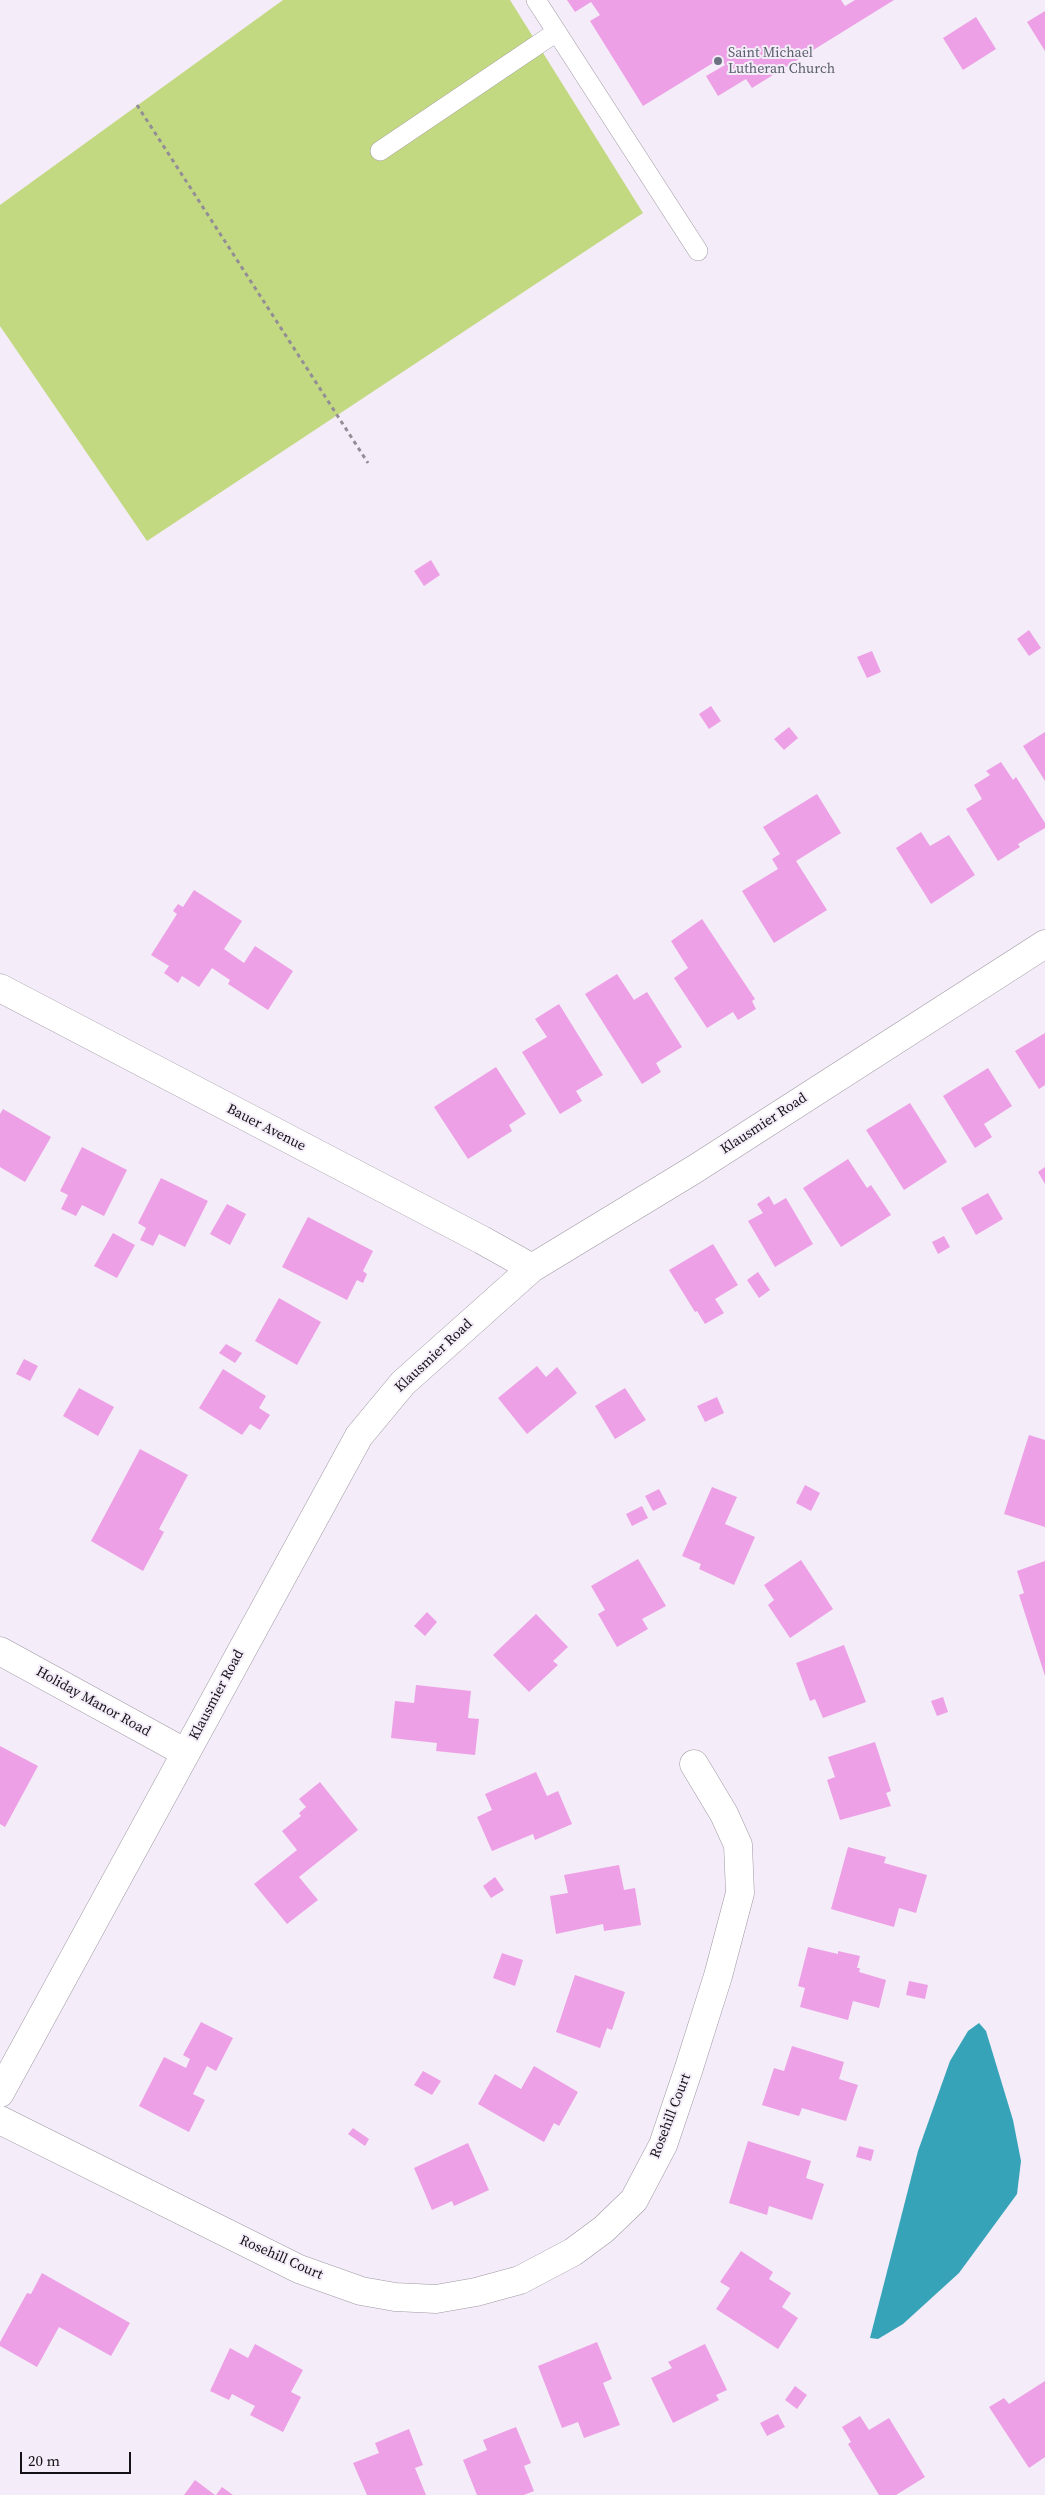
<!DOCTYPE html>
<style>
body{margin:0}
#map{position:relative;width:1045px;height:2495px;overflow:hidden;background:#f4ecf8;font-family:"Source Serif 4",serif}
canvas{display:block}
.scale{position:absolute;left:20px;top:2452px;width:111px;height:22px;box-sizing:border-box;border:2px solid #141216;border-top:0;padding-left:6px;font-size:15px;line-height:18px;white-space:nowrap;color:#141216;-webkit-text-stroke:4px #f4ecf8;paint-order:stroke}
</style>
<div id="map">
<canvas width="1045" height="2495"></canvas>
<div class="scale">20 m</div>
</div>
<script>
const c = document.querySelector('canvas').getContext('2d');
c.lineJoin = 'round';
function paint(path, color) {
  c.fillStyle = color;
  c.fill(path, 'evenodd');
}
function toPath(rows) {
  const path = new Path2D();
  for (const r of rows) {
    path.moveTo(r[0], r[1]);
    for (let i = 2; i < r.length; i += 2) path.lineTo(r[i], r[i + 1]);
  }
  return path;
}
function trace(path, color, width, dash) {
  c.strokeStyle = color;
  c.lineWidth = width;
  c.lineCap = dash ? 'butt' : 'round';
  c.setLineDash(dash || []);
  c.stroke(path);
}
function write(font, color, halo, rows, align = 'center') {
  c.font = font + ' "Source Serif 4",serif';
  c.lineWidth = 4;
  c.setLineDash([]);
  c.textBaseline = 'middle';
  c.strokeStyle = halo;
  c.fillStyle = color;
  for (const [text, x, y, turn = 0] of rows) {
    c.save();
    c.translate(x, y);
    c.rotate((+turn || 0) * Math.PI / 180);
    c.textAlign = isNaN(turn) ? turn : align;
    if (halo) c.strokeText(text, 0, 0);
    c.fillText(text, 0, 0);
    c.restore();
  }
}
const green = toPath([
 [283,0,510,0,643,213,147,541,0,326,0,205]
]);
const water = toPath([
 [979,2023,986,2031,1013,2120,1021,2161,1017,2194,959,2273,903,2324,878,2339,870,2338,918,2151,950,2061,968,2031]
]);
const building = toPath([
 [567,0,841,0,845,6,855,0,894,0,752,88,746,79,718,96,706,76,725,65,721,58,643,106,590,21,600,15,591,2,575,12],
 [1045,11,1045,51,1027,22],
 [976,17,996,49,963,70,943,38],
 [431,560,440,575,424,586,414,571],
 [1029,630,1041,648,1029,656,1017,639],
 [872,651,881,672,867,678,857,657],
 [711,706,721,721,709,729,699,714],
 [789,727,798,738,784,750,774,739],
 [1045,732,1045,781,1023,746],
 [1001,762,1013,780,1016,777,1045,823,1045,828,1018,844,1020,847,998,861,966,809,982,799,974,785,990,775,986,771],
 [817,794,841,833,796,861,827,910,774,943,742,891,778,869,772,859,780,854,763,827],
 [921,832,930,846,949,835,975,875,931,904,896,848],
 [194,890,242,921,224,949,244,963,255,946,293,971,268,1010,228,984,230,980,212,968,199,987,182,976,178,983,164,973,169,966,151,955,177,914,173,911,178,904,183,907],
 [702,919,755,999,752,1001,756,1009,738,1020,733,1012,707,1028,674,978,688,968,671,941],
 [617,974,634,1000,647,992,682,1047,656,1063,661,1072,642,1084,585,994],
 [559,1004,603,1075,576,1091,582,1101,560,1114,522,1052,547,1037,535,1019],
 [1045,1033,1045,1085,1039,1089,1015,1051],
 [496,1067,526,1114,509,1125,512,1131,468,1159,434,1107],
 [988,1068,1012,1106,984,1124,992,1137,975,1148,943,1096],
 [910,1103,947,1162,904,1190,866,1130],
 [3,1109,51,1137,25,1182,0,1167,0,1114],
 [82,1147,127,1170,104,1216,82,1205,76,1216,61,1209,68,1195,60,1191],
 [848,1159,867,1188,871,1185,891,1215,841,1247,803,1188],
 [1045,1167,1045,1184,1038,1172],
 [161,1178,208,1201,185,1247,159,1234,153,1246,140,1240,146,1228,138,1223],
 [988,1193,1003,1219,976,1235,961,1208],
 [769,1196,774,1205,786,1198,813,1244,775,1267,748,1221,763,1213,757,1204],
 [227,1204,246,1214,230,1245,210,1234],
 [308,1217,373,1251,363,1271,367,1274,363,1283,357,1280,347,1300,282,1267],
 [113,1233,135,1245,117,1278,94,1266],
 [944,1236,950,1247,938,1254,932,1242],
 [713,1244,738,1285,715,1299,724,1313,705,1324,697,1311,695,1312,669,1270],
 [758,1272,770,1290,759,1298,747,1280],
 [279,1298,321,1322,297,1365,255,1341],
 [226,1344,242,1353,235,1363,219,1353],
 [24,1359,38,1366,30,1381,16,1374],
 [537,1366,546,1377,557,1367,577,1393,527,1434,498,1398],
 [223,1369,266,1396,259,1408,270,1415,260,1430,250,1424,242,1435,199,1408],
 [79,1388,114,1407,98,1436,63,1416],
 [625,1388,646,1420,615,1439,595,1406],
 [717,1397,724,1413,705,1422,697,1406],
 [1029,1435,1045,1440,1045,1527,1004,1514],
 [140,1449,188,1475,159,1529,164,1532,143,1571,91,1541],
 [805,1485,820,1493,811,1511,796,1503],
 [712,1487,737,1497,725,1524,755,1537,734,1585,699,1569,701,1564,682,1556],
 [659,1489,667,1504,653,1511,645,1496],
 [642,1506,648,1518,632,1526,626,1514],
 [638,1559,666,1606,642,1619,648,1629,617,1647,598,1614,605,1610,591,1586],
 [801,1560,833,1609,790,1638,768,1605,774,1600,764,1585],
 [1045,1561,1045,1676,1019,1595,1024,1593,1017,1571],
 [427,1612,437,1622,425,1636,414,1626],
 [536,1614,568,1647,553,1661,558,1665,529,1692,493,1655],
 [844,1645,866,1702,823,1718,815,1699,810,1701,796,1663],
 [416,1685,471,1691,468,1718,479,1719,475,1755,436,1751,437,1743,391,1738,395,1701,414,1703],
 [943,1697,948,1712,937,1716,931,1701],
 [875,1742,891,1791,886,1793,891,1806,840,1820,827,1780,835,1777,828,1757],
 [0,1746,38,1766,5,1827,0,1824],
 [536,1772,547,1796,558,1791,572,1824,535,1840,533,1834,492,1851,477,1817,492,1810,485,1794],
 [320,1782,358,1830,299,1877,318,1900,287,1924,254,1884,297,1850,282,1831,301,1816,299,1813,306,1807,299,1799],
 [848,1847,886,1857,884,1863,927,1875,916,1913,899,1908,894,1927,831,1909],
 [619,1865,624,1890,635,1888,641,1925,604,1931,603,1924,556,1934,550,1896,568,1893,564,1875],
 [495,1877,504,1890,491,1898,483,1886],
 [808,1947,838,1954,838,1951,860,1956,857,1968,860,1968,859,1972,886,1980,879,2008,853,2001,848,2020,800,2007,805,1988,798,1986],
 [502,1953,523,1960,515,1986,493,1978],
 [575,1975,625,1992,612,2030,607,2028,600,2048,556,2032],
 [909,1981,928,1985,925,1999,906,1995],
 [201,2022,233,2038,216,2071,207,2066,193,2094,205,2100,189,2132,139,2106,164,2057,186,2068,190,2059,183,2055],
 [792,2046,844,2062,839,2079,858,2085,846,2121,802,2108,799,2116,762,2105,774,2068,784,2071],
 [534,2066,578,2092,559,2126,554,2123,544,2142,478,2104,495,2074,521,2089],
 [423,2071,441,2081,432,2095,414,2085],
 [353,2128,369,2139,365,2146,348,2134],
 [748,2141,811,2161,806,2178,824,2184,812,2220,769,2206,767,2215,729,2203],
 [468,2143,489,2190,454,2206,452,2201,432,2210,414,2168],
 [859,2146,874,2150,871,2161,856,2157],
 [741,2251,773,2272,769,2279,791,2293,782,2307,798,2318,778,2349,716,2309,730,2288,720,2282],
 [42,2273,130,2323,111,2356,59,2327,37,2367,0,2346,0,2342,27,2293,31,2294],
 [597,2342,612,2379,603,2383,620,2425,584,2438,578,2422,562,2428,538,2366],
 [255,2344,303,2370,291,2392,301,2397,283,2432,250,2415,255,2406,232,2394,229,2400,210,2391,230,2348,248,2358],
 [705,2344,727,2390,716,2395,719,2400,673,2423,651,2378,672,2368,668,2362],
 [1045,2381,1045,2457,1029,2468,989,2407,1004,2398,1009,2404],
 [795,2386,807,2395,797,2409,785,2400],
 [778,2414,785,2427,767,2436,760,2423],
 [860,2416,869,2430,889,2418,925,2477,896,2495,879,2495,848,2444,851,2442,842,2427],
 [516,2427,531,2463,524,2466,534,2491,524,2495,477,2495,463,2460,487,2450,483,2440],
 [409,2429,423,2465,415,2468,426,2495,367,2495,353,2463,379,2453,375,2443],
 [195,2480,215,2495,184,2495],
 [222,2487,233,2495,216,2495]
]);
const path = toPath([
 [137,105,368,463]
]);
const lane = toPath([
 [536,0,698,251],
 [380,151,555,33]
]);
const street = toPath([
 [0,988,482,1240,532,1268],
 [0,1651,186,1753],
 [0,2093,359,1436,403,1383,532,1268,695,1169,1045,944],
 [0,2120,299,2269,361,2291,395,2297,436,2299,476,2292,520,2280,573,2252,604,2229,634,2200,663,2145,688,2071,718,1976,740,1893,738,1845,724,1814,694,1764]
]);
const markers = [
 [718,61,5,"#6b7280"]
];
const worshipNames = [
 ["Saint Michael",728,53],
 ["Lutheran Church",728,69]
];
const streetNames = [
 ["Klausmier Road",764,1124,-33],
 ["Bauer Avenue",266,1128,27],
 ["Klausmier Road",434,1356,-43],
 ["Klausmier Road",217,1695,-62],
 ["Holiday Manor Road",93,1702,29],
 ["Rosehill Court",671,2116,-69],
 ["Rosehill Court",281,2258,24]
];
paint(green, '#c2d881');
paint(water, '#37a3b9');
paint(building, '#eda0e5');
trace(lane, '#9f98a3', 20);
trace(street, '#9f98a3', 29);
trace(path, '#938d96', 3, [4, 4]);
trace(lane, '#fff', 19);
trace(street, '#fff', 28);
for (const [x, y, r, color] of markers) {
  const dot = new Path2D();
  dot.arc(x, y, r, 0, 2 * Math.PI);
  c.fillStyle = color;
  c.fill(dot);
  trace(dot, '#f4ecf8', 2);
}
write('14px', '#5b616d', '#f4ecf8', worshipNames, 'left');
write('14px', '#141216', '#f4ecf8', streetNames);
</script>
